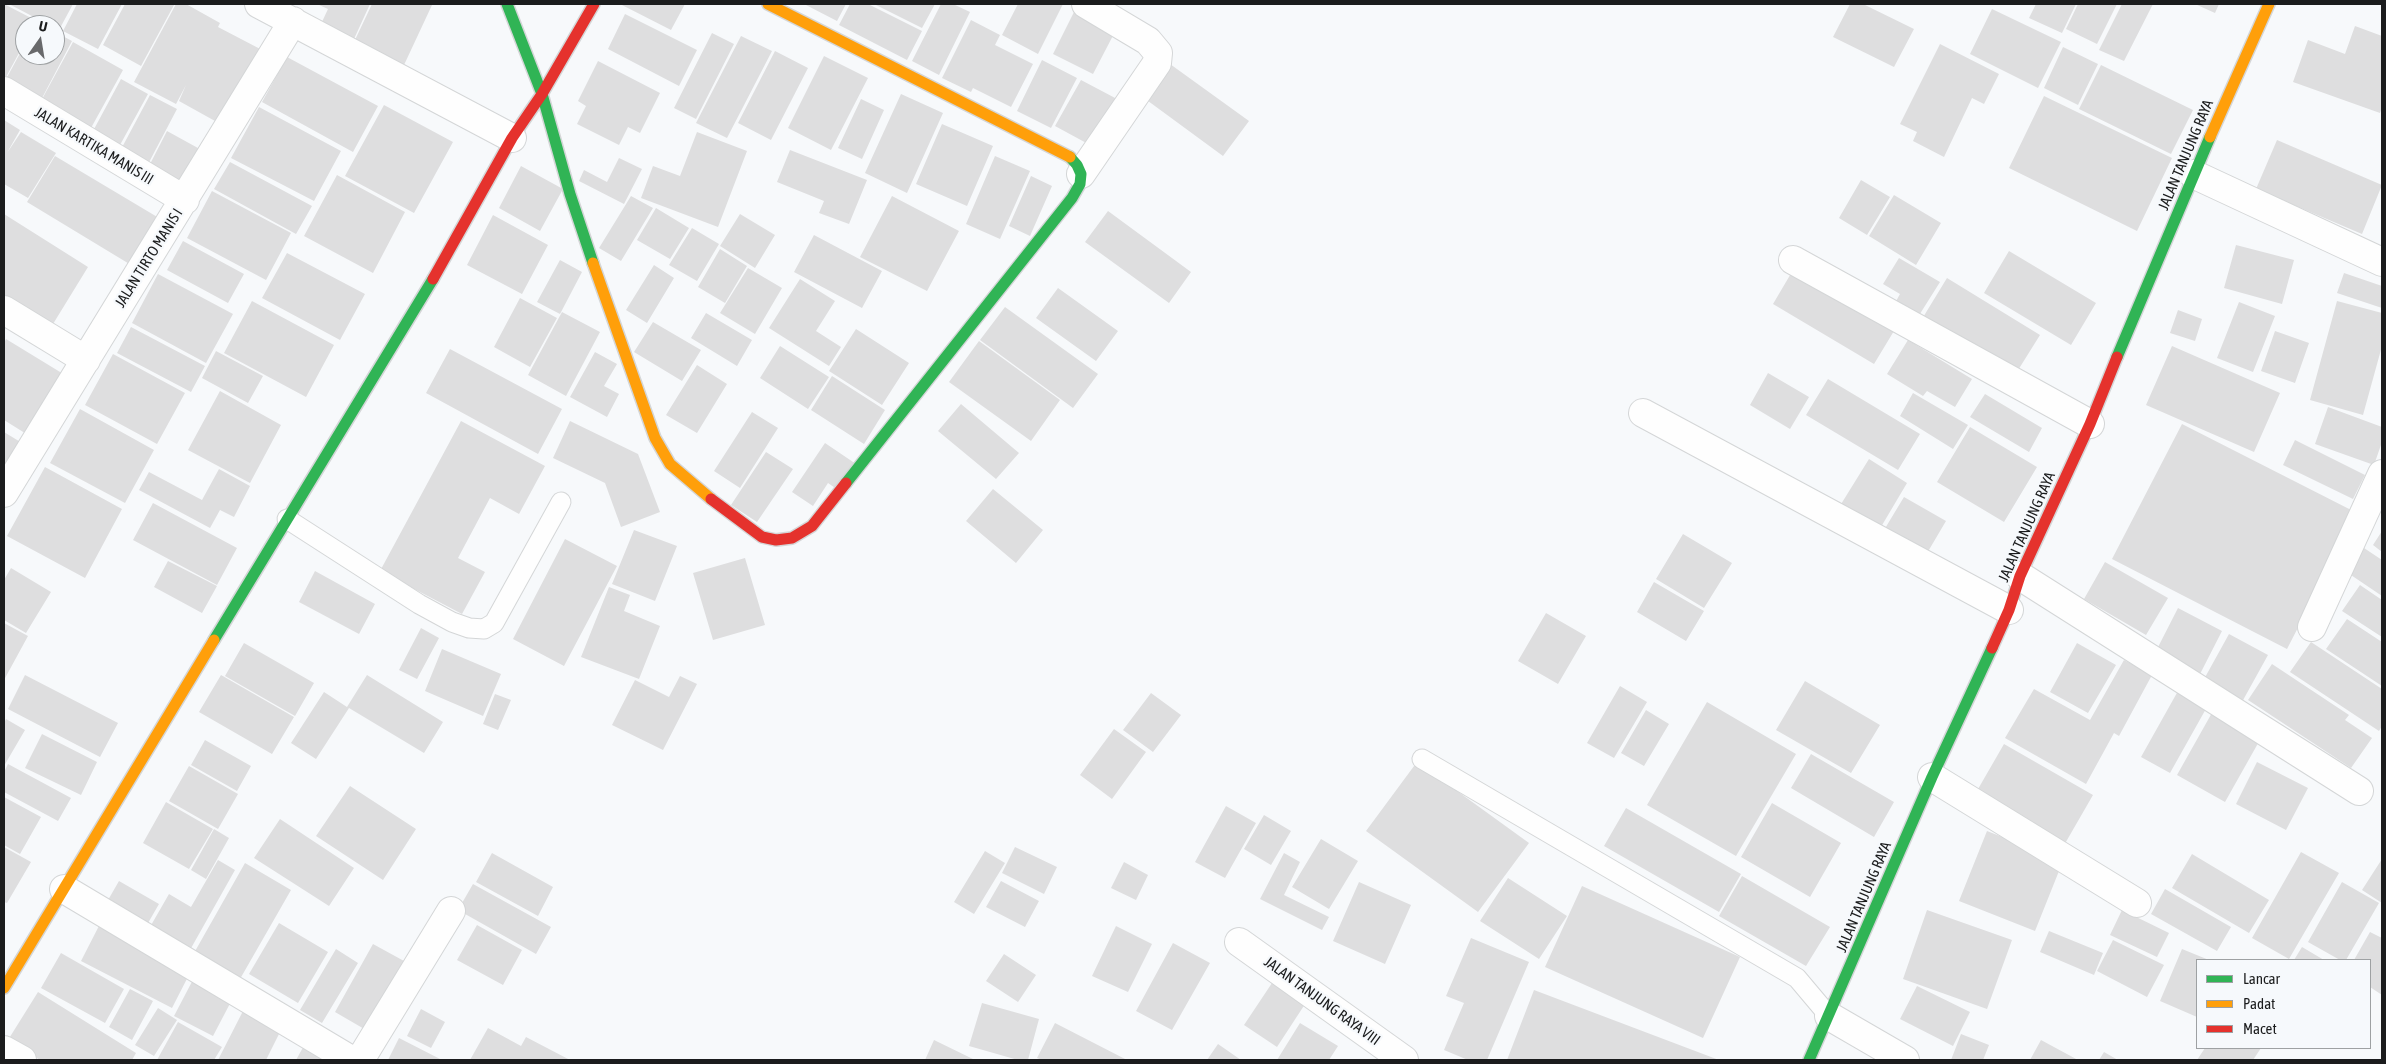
<!DOCTYPE html>
<style>
body{margin:0}
#map{position:relative;width:2386px;height:1064px;overflow:hidden;background:#f7f9fb;font-family:"Asap Condensed",sans-serif}
canvas{display:block}
.frame{position:absolute;inset:0;border:5px solid #1b1c1d;pointer-events:none}
.legend{position:absolute;left:2196px;top:959px;width:175px;height:90px;box-sizing:border-box;background:#f6f9fc;border:1px solid #9ea1a3;margin:0;padding:6px 9px;list-style:none;font-size:15px;color:#1b1c1d}
.legend li{display:flex;align-items:center;gap:10px;height:25px}
.legend b{width:25px;border:1px solid #9ea1a3}
.north{position:absolute;left:15px;top:15px;width:50px;height:50px;box-sizing:border-box;background:#f6f9fc;border:1px solid #9ea1a3;border-radius:50%;rotate:13deg;font-size:14px;font-weight:700;line-height:20px;text-align:center;color:#1b1c1d}
.north::after{content:'';display:block;margin:auto;width:18px;height:22px;background:#68696b;clip-path:polygon(50% 0,100% 100%,50% 72%,0 100%)}
</style>
<div id="map">
<canvas width="2386" height="1064"></canvas>
<div class="frame"></div>
<ul class="legend">
<li><b style="height:6px;background:#30b455"></b>Lancar</li>
<li><b style="height:6px;background:#ff9f0a"></b>Padat</li>
<li><b style="height:6px;background:#e5322d"></b>Macet</li>
</ul>
<div class="north">U</div>
</div>
<script>
const c = document.querySelector('canvas').getContext('2d');
c.lineJoin = 'round';
function paint(path, color) {
  c.fillStyle = color;
  c.fill(path, 'evenodd');
}
function toPath(rows) {
  const path = new Path2D();
  for (const r of rows) {
    path.moveTo(r[0], r[1]);
    for (let i = 2; i < r.length; i += 2) path.lineTo(r[i], r[i + 1]);
  }
  return path;
}
function trace(path, color, width, dash) {
  c.strokeStyle = color;
  c.lineWidth = width;
  c.lineCap = dash ? 'butt' : 'round';
  c.setLineDash(dash || []);
  c.stroke(path);
}
function write(font, color, halo, rows, align = 'center') {
  c.font = font + ' "Asap Condensed",sans-serif';
  c.lineWidth = 4.5;
  c.setLineDash([]);
  c.textBaseline = 'middle';
  c.strokeStyle = halo;
  c.fillStyle = color;
  for (const [text, x, y, turn = 0] of rows) {
    c.save();
    c.translate(x, y);
    c.rotate((+turn || 0) * Math.PI / 180);
    c.textAlign = isNaN(turn) ? turn : align;
    if (halo) c.strokeText(text, 0, 0);
    c.fillText(text, 0, 0);
    c.restore();
  }
}
const building = toPath([
 [4,4,37,21,34,25,25,25,25,42,6,77,4,75],
 [9,4,73,4,59,30,55,28,55,25,49,25],
 [77,4,122,4,98,49,63,31],
 [125,4,174,5,141,66,103,45],
 [176,4,186,4,220,23,218,27,264,51,224,126,179,101,186,85,176,104,134,82],
 [317,4,370,4,354,39,321,24,328,9],
 [372,4,432,5,404,65,354,42],
 [620,4,685,4,671,30],
 [804,4,846,4,837,21],
 [850,4,868,4,922,31,907,60,839,25],
 [874,4,935,4,922,28],
 [941,4,953,4,970,12,939,75,912,61],
 [1018,4,1063,4,1038,54,1002,35],
 [1850,4,1863,4,1914,29,1894,67,1833,37],
 [2036,4,2076,4,2062,33,2029,18],
 [2078,4,2117,4,2097,44,2066,29],
 [2122,4,2153,4,2124,61,2099,50],
 [2195,4,2219,4,2215,13],
 [1077,6,1118,26,1093,74,1053,54],
 [1992,9,2061,42,2038,88,1970,54],
 [625,14,697,50,679,86,608,49],
 [971,20,1000,35,995,45,1033,64,1011,107,973,88,971,92,942,78],
 [2355,26,2382,36,2382,107,2380,113,2293,82,2308,40,2345,54],
 [55,32,72,41,41,100,5,81,25,44,25,55,55,55],
 [712,33,734,44,696,119,674,108],
 [741,36,772,51,727,138,696,123],
 [73,42,123,70,91,128,41,101],
 [1940,44,1999,74,1984,104,1972,98,1944,157,1913,141,1917,132,1900,124],
 [2063,47,2098,64,2078,105,2044,88],
 [775,51,808,68,771,140,738,123],
 [824,56,868,78,831,150,788,128],
 [287,57,378,106,353,152,262,102],
 [1042,60,1077,78,1051,128,1017,111],
 [598,61,660,93,640,133,628,127,619,145,577,124,586,106,578,101],
 [1170,64,1249,121,1223,156,1144,98],
 [2101,65,2193,110,2171,154,2079,109],
 [121,79,148,94,120,145,93,131],
 [1081,80,1117,99,1090,145,1055,126],
 [901,94,943,113,907,193,865,173],
 [150,95,177,109,146,168,119,153],
 [2044,96,2172,158,2137,231,2009,168],
 [861,99,884,110,862,159,838,148],
 [384,105,453,142,414,213,345,176],
 [259,107,341,151,314,201,231,158],
 [4,120,20,130,7,153,21,132,56,153,28,198,4,184],
 [942,124,993,146,967,206,916,184],
 [167,131,207,153,188,187,149,166],
 [697,132,747,151,718,227,641,198,653,166,680,176],
 [2277,140,2382,185,2362,234,2256,189],
 [790,150,867,180,849,224,819,213,824,201,777,182],
 [55,156,164,221,136,268,27,202],
 [995,156,1030,171,1000,239,966,224],
 [619,158,642,169,624,204,579,181,584,170,607,182],
 [230,162,312,206,296,234,214,189],
 [521,166,563,189,540,231,499,208],
 [337,175,405,212,373,273,304,236],
 [1031,176,1052,186,1030,236,1009,226],
 [1861,180,1890,197,1867,235,1839,218],
 [212,191,291,233,266,280,187,238],
 [1894,195,1941,223,1916,265,1869,236],
 [631,196,653,208,621,261,599,248],
 [892,196,959,231,927,291,860,257],
 [656,208,689,228,670,259,637,240],
 [1108,211,1191,272,1169,303,1085,242],
 [4,214,88,267,53,324,4,295],
 [740,214,775,235,755,268,720,246],
 [493,215,548,245,522,294,467,265],
 [692,228,719,244,697,281,669,265],
 [814,235,882,271,862,308,794,272],
 [183,241,244,274,228,303,167,270],
 [2236,245,2294,260,2282,304,2224,288],
 [720,249,747,266,725,303,698,287],
 [2009,251,2096,303,2071,345,1984,293],
 [287,253,365,294,340,340,262,298],
 [1899,258,1940,282,1918,317,1895,303,1900,294,1883,284],
 [560,260,582,272,560,314,537,302],
 [654,265,674,278,647,323,626,310],
 [1796,265,1897,326,1874,364,1773,304],
 [748,268,782,288,755,334,720,313],
 [2344,273,2382,286,2382,308,2337,293],
 [158,274,233,314,206,363,132,323],
 [1947,278,2040,335,2015,375,1922,319],
 [800,279,835,301,816,331,841,347,829,366,769,328],
 [1058,288,1118,331,1096,361,1036,318],
 [520,298,557,318,530,367,494,347],
 [252,301,334,345,306,397,224,353],
 [2337,301,2382,313,2382,346,2363,415,2310,400],
 [2239,302,2275,316,2253,372,2217,358],
 [1005,307,1098,374,1073,408,980,340],
 [2178,310,2202,319,2195,341,2170,333],
 [562,312,600,332,566,396,528,375],
 [706,313,752,340,737,366,691,338],
 [653,322,701,350,682,381,634,352],
 [131,327,205,366,191,392,117,353],
 [856,329,909,363,882,405,829,371],
 [2275,331,2309,343,2295,383,2261,371],
 [6,339,65,375,28,435,4,420,4,343],
 [1908,340,1972,379,1955,407,1927,391,1923,396,1887,374],
 [979,341,1060,400,1031,441,949,382],
 [780,346,829,377,808,409,760,378],
 [2172,346,2280,393,2254,452,2146,405],
 [450,349,562,409,538,454,426,393],
 [216,351,263,376,248,403,202,378],
 [595,352,617,364,604,386,619,394,607,417,570,397],
 [113,354,185,393,157,444,85,405],
 [697,365,727,384,697,433,666,415],
 [1768,373,1809,397,1790,429,1750,405],
 [832,376,885,410,864,444,811,410],
 [1828,379,1920,434,1898,470,1806,415],
 [220,391,281,425,250,483,188,450],
 [1913,393,1968,425,1953,449,1900,416],
 [1985,394,2042,428,2029,452,1970,417],
 [961,404,1019,453,996,479,938,431],
 [2328,407,2382,427,2382,442,2374,465,2315,444],
 [80,409,154,450,125,503,50,463],
 [752,412,778,428,740,488,714,471],
 [461,421,545,466,519,514,490,498,458,558,485,572,462,614,380,571],
 [570,421,638,454,660,512,621,527,605,483,553,458],
 [2182,424,2357,513,2287,649,2112,559],
 [1970,427,2037,467,2004,522,1937,482],
 [4,432,22,443,4,474],
 [2295,440,2365,475,2353,499,2283,465],
 [825,443,856,464,838,490,828,483,813,506,792,492],
 [766,452,793,469,757,522,731,505],
 [1869,459,1907,483,1878,532,1838,509],
 [45,467,122,509,85,578,7,536],
 [219,469,250,486,234,517,220,510,210,528,139,490,149,472,202,500],
 [993,489,1043,530,1016,563,966,521],
 [1904,497,1946,521,1923,560,1881,535],
 [153,503,237,548,217,585,133,540],
 [634,530,677,546,655,601,612,584],
 [2382,531,2382,552,2373,545],
 [1683,534,1732,563,1704,608,1656,579],
 [565,539,617,566,564,666,513,639],
 [2361,546,2382,560,2382,596,2345,571],
 [745,558,765,625,713,640,693,573],
 [168,561,217,586,202,613,154,587],
 [2105,562,2168,598,2146,635,2084,599],
 [11,568,51,592,26,633,4,620,4,580],
 [315,571,375,604,359,634,299,602],
 [1654,582,1704,611,1686,641,1637,612],
 [2360,585,2382,600,2382,637,2342,611],
 [609,587,630,595,624,611,660,626,639,679,581,657],
 [2178,608,2222,631,2199,676,2155,653],
 [1546,613,1586,636,1558,684,1518,661],
 [2347,619,2382,642,2382,686,2326,649],
 [4,623,28,636,4,680],
 [421,628,439,638,417,679,399,670],
 [2229,634,2268,655,2242,702,2203,681],
 [2311,642,2382,689,2382,726,2379,731,2290,672],
 [244,643,314,683,295,716,225,676],
 [2077,643,2116,665,2088,713,2050,692],
 [442,649,501,674,483,716,425,691],
 [2124,660,2152,675,2119,736,2114,733,2086,784,2005,738,2034,689,2090,720],
 [2272,664,2349,715,2345,720,2372,738,2351,768,2248,700],
 [25,675,118,723,100,757,8,709],
 [221,675,294,717,272,754,199,712],
 [367,675,443,722,424,753,349,708,316,759,291,743,324,692,347,707],
 [680,676,697,684,663,750,612,725,635,680,669,697],
 [1805,681,1880,725,1851,773,1776,730],
 [1620,686,1647,702,1614,758,1587,743],
 [2178,691,2207,707,2170,773,2141,757],
 [1151,693,1181,715,1153,752,1123,730],
 [495,694,511,700,498,730,483,724],
 [1707,702,1796,754,1736,856,1647,805],
 [1646,710,1669,724,1644,766,1621,753],
 [2213,711,2261,738,2225,802,2177,775],
 [6,719,25,730,4,766,4,723],
 [1114,729,1146,752,1112,799,1080,775],
 [42,734,97,762,81,795,25,768],
 [205,740,251,766,237,791,191,765],
 [2004,744,2093,795,2063,847,1974,796],
 [1811,754,1894,802,1874,837,1791,788],
 [1417,762,1529,843,1478,912,1366,831],
 [2257,762,2308,788,2286,830,2236,804],
 [8,764,71,798,58,821,4,792,4,772],
 [189,766,238,794,218,829,169,801],
 [350,786,416,829,383,880,316,836],
 [4,797,41,817,20,854,4,845],
 [166,802,213,829,189,869,143,843],
 [1772,803,1841,843,1810,897,1741,857],
 [1226,806,1256,823,1225,878,1195,862],
 [1626,808,1741,874,1719,912,1604,846],
 [1264,815,1291,831,1271,865,1244,849],
 [280,819,354,868,329,906,254,858],
 [214,829,229,838,206,879,191,870],
 [1987,831,2063,861,2035,931,1959,901],
 [1321,839,1358,861,1329,909,1292,887],
 [4,847,31,862,7,903,4,902],
 [1015,847,1057,867,1044,894,1002,873],
 [985,851,1005,863,974,914,954,902],
 [2301,852,2339,873,2289,959,2252,938],
 [492,853,553,887,538,916,476,882],
 [1284,853,1300,862,1284,895,1329,917,1322,930,1260,899],
 [2192,854,2269,900,2249,933,2172,888],
 [2382,859,2382,903,2362,890],
 [218,860,235,870,190,950,150,927,169,894,191,907],
 [1124,862,1148,875,1136,900,1111,888],
 [245,863,291,890,240,979,194,953],
 [1742,876,1830,927,1806,966,1719,916],
 [1508,878,1567,916,1539,959,1480,921],
 [119,881,159,904,144,930,104,907],
 [1001,881,1039,901,1025,927,986,907],
 [1359,882,1411,905,1385,964,1333,941],
 [2342,882,2379,903,2346,960,2340,960,2308,942],
 [473,884,551,927,536,954,458,910],
 [1582,886,1740,957,1703,1038,1545,967],
 [2165,889,2231,927,2217,951,2151,914],
 [1927,910,2012,940,1987,1009,1903,979],
 [2122,910,2169,933,2157,957,2110,935],
 [102,920,193,967,172,1008,81,961],
 [279,923,328,952,298,1003,249,974],
 [477,925,522,950,503,985,457,960],
 [1116,926,1152,944,1128,992,1092,976],
 [2049,931,2103,953,2094,975,2040,952],
 [2370,932,2382,938,2382,995,2370,987,2370,960,2354,960],
 [1471,938,1529,962,1487,1060,1468,1060,1444,1050,1464,1003,1446,996],
 [2113,940,2164,965,2147,997,2097,971],
 [1173,943,1210,963,1172,1030,1136,1011],
 [373,944,404,961,366,1030,335,1012],
 [2302,947,2324,960,2294,960],
 [336,949,358,963,322,1023,300,1010],
 [2182,949,2209,960,2197,960,2197,1017,2160,1001],
 [61,953,124,989,105,1023,41,988],
 [1004,954,1036,975,1018,1002,986,981],
 [196,974,235,994,213,1036,174,1016],
 [1276,977,1309,998,1277,1047,1244,1025],
 [1917,986,1970,1012,1953,1046,1900,1019],
 [130,989,153,1001,132,1040,109,1027],
 [1534,990,1719,1060,1507,1060],
 [38,992,136,1053,132,1060,40,1060,8,1040],
 [982,1003,1039,1019,1028,1060,1018,1060,969,1046],
 [158,1008,177,1020,154,1056,135,1045],
 [421,1009,445,1022,431,1048,407,1036],
 [243,1011,281,1030,266,1060,218,1060],
 [178,1022,222,1047,214,1060,157,1060],
 [1055,1023,1127,1060,1042,1060,1037,1058],
 [1300,1023,1338,1046,1329,1060,1277,1060],
 [488,1028,521,1046,526,1037,570,1060,470,1060],
 [1961,1034,1989,1045,1983,1060,1951,1060],
 [399,1038,442,1060,388,1060],
 [934,1040,975,1060,925,1060],
 [2041,1040,2078,1060,2030,1060],
 [306,1042,340,1060,296,1060],
 [1218,1044,1241,1060,1207,1060],
 [2205,1048,2261,1048,2253,1060,2197,1060],
 [2104,1052,2118,1060,2099,1060]
]);
const lane = toPath([
 [287,519,419,604,452,622,469,628,484,629,494,623,561,502],
 [1422,759,1797,978,1829,1016]
]);
const street = toPath([
 [259,4,512,138],
 [4,91,185,200],
 [1081,174,1157,63,1158,53,1148,41,1086,4],
 [2193,174,2382,262],
 [1793,260,2090,424],
 [4,310,86,360],
 [1643,413,2009,610],
 [4,493,293,21],
 [2020,576,2359,791],
 [2312,627,2382,474],
 [1932,777,2137,903],
 [64,889,351,1060],
 [1239,942,1404,1060],
 [1829,1016,1905,1060],
 [4,1050,22,1060],
 [360,1060,451,911]
]);
const fast = toPath([
 [507,4,542,94,570,194,593,263],
 [2117,357,2210,137],
 [846,483,1072,198,1080,184,1081,174,1077,165,1070,157],
 [214,640,433,279],
 [1809,1060,1932,777,1992,648]
]);
const slow = toPath([
 [768,4,1070,157],
 [2210,137,2269,4],
 [593,263,655,438,670,464,711,499],
 [4,988,214,640]
]);
const jam = toPath([
 [433,279,512,138,542,94,594,4],
 [711,499,762,537,776,540,792,538,812,526,846,483],
 [1992,648,2009,610,2020,576,2090,424,2117,357]
]);
const streetNames = [
 ["JALAN KARTIKA MANIS III",94,146,31],
 ["JALAN TANJUNG RAYA",2186,155,-67],
 ["JALAN TIRTO MANIS I",149,258,-58],
 ["JALAN TANJUNG RAYA",2027,527,-66],
 ["JALAN TANJUNG RAYA",1864,897,-67],
 ["JALAN TANJUNG RAYA VIII",1322,1001,36]
];
paint(building, '#dededf');
trace(lane, '#d4d6d7', 21);
trace(street, '#d4d6d7', 30);
trace(fast, '#d4d6d7', 14);
trace(slow, '#d4d6d7', 14);
trace(jam, '#d4d6d7', 14);
trace(lane, '#fefefe', 19);
trace(street, '#fefefe', 28);
trace(fast, '#30b455', 11);
trace(slow, '#ff9f0a', 11);
trace(jam, '#e5322d', 11);
write('15px', '#1b1c1d', '#f6f9fc', streetNames);
</script>
